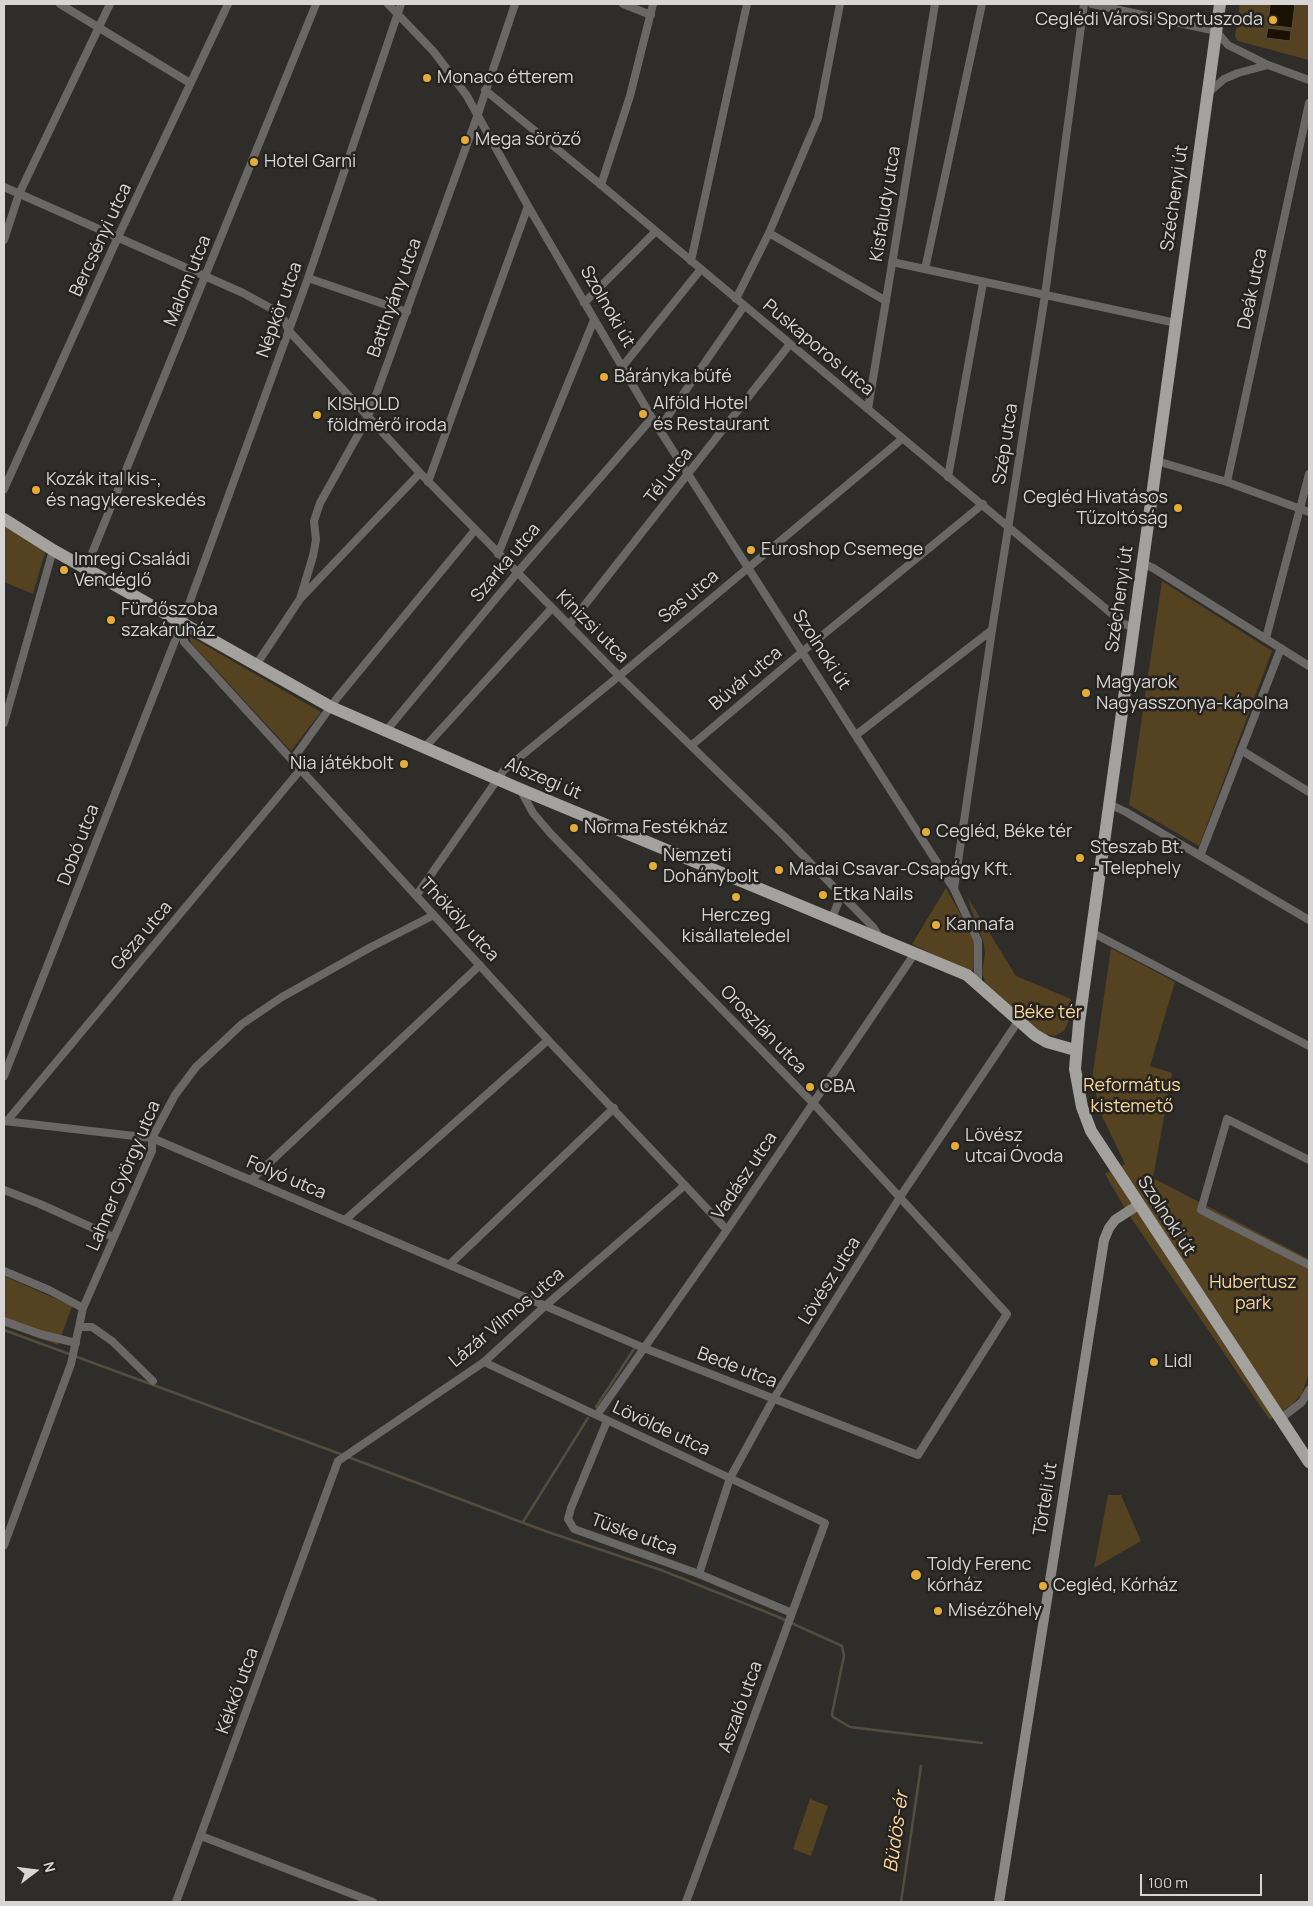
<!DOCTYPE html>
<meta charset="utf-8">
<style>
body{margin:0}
#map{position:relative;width:1313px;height:1906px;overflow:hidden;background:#2f2d2a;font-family:Manrope,sans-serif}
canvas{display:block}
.frame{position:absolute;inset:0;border:5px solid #d7d6d4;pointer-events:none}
.north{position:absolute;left:10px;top:1846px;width:50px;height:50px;-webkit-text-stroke:4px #252320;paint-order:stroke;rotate:75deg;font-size:14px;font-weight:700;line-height:20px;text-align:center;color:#d7d6d4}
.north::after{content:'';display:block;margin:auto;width:18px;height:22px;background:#d7d6d4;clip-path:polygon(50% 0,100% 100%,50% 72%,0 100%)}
.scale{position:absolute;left:1140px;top:1874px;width:122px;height:22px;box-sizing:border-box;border:2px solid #d7d6d4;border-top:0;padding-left:6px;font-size:15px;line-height:18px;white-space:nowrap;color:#d7d6d4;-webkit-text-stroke:4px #252320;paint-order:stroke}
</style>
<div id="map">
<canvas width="1313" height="1906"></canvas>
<div class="frame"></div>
<div class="north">N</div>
<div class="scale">100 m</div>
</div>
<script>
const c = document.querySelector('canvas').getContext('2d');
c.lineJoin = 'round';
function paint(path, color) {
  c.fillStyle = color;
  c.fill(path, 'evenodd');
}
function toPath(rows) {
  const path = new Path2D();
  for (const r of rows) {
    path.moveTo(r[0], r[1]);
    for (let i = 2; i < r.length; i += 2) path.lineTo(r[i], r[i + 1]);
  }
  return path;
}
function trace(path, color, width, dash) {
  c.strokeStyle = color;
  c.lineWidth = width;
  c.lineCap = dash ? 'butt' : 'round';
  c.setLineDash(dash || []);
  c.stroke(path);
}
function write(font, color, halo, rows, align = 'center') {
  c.font = font + ' Manrope,sans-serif';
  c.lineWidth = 5;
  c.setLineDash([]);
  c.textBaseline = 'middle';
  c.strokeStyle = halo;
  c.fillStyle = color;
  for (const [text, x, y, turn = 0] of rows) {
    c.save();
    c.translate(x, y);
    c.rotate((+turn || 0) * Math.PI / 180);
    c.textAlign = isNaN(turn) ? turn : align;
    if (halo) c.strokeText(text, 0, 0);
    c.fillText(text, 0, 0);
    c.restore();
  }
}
const green = toPath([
 [1240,4,1309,4,1309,60,1238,41,1235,36],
 [4,524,46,549,33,594,4,582],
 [1162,581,1272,651,1199,846,1129,805],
 [189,636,321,712,291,751,191,643],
 [946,888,974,939,974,969,969,972,912,944],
 [968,898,1016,976,1071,999,1070,1018,1064,1031,1054,1036,1037,1032,987,987,982,973,985,954,984,944,971,909],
 [1111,948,1175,982,1150,1066,1172,1073,1153,1178,1309,1259,1309,1372,1302,1394,1291,1405,1270,1420,1127,1212,1105,1174,1125,1164,1102,1116,1092,1079],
 [4,1276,72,1306,58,1345,4,1326],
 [1108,1495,1121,1495,1141,1541,1094,1568],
 [810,1799,828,1806,811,1856,793,1849]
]);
const water = toPath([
 [1270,4,1295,4,1292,28,1268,25,1270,4],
 [1268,28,1291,31,1290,41,1266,38,1268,28],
 [972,1577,981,1579,979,1593,958,1590,959,1581,972,1582,972,1577]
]);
const stream = toPath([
 [4,1330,343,1455],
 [596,1407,634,1349],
 [348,1457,545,1531,661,1570,776,1616,842,1646,844,1656,832,1714,833,1717,850,1727,982,1743],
 [523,1522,588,1418],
 [901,1902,921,1766]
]);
const minor = toPath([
 [60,4,190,83],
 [388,4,434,52,467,96,528,206,652,418,954,889,978,941,978,984],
 [623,4,651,15],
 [1092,4,1216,31,1228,45,1268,65,1309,80],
 [485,90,601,185,1124,624,1133,627],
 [1209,92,1224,79,1238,73,1268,65],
 [601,185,630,96,653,4],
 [4,187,243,293,274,310,284,320,289,331,420,473,619,676,783,835,873,927,880,938],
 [769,233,886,301],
 [4,240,19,194,110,4],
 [691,261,747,4],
 [892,262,1176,323],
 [925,269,982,4],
 [308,278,407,312],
 [736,299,769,233,818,118,840,4],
 [584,303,655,232],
 [622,367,701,269],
 [868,409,935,4],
 [659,429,744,306],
 [1157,461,1227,482,1309,512],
 [948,477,983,283],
 [428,482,528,206],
 [1227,482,1309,103],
 [4,489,118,237,228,4],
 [498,554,594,320],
 [1142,563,1153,568,1309,666],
 [86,568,316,4],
 [300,599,313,556,316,540,314,521,320,503,368,417,478,114,515,4],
 [182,625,184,642,548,1040,727,1230],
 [569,625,790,344],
 [1266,638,1309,474],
 [256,665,300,599,420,473],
 [4,723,53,550],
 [386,731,517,573,652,418],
 [856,735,992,630],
 [692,745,802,652,983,504],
 [425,747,552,608],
 [1241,750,1309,792],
 [293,759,337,698,475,530],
 [1109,804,1126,812,1309,920],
 [1200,856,1281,648],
 [954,889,992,630,1045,295,1084,4],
 [416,896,504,770,619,676,902,439],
 [832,918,838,903,839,892],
 [1091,932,1309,1046],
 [4,1076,182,623,308,278,401,4],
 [4,1121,152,1138,644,1348,918,1455,1007,1314,813,1103,551,834,533,813,520,789],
 [7,1121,301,769],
 [1309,1160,1227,1119,1201,1210,1309,1265],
 [252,1179,480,965],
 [4,1190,40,1204,113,1237],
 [345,1220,548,1040],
 [449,1265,614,1108],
 [4,1271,49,1290,83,1308],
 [4,1321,40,1334,76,1343],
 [80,1327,92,1327,112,1341,153,1381],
 [484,1362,825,1523,686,1902],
 [597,1415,727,1230,915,953],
 [1280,1419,1302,1402,1309,1390],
 [607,1421,571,1508,568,1519,574,1529,699,1574,792,1613],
 [4,1545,71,1364,83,1308,152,1151,152,1138,175,1095,196,1067,242,1024,282,997,371,947,434,915],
 [699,1574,730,1478,774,1398,900,1197,1019,1020],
 [201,1836,373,1902],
 [176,1902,338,1461,484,1362,545,1306,685,1185]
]);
const secondary = toPath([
 [999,1902,1104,1240,1109,1228,1115,1220,1138,1205]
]);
const primary = toPath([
 [1220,4,1079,1023,1075,1069,1082,1107,1091,1131,1309,1462],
 [4,519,53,550,331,707,520,789,967,975,1035,1035,1047,1042,1075,1050]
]);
const markers = [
 [1273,20,5,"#e6ad36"],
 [427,78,5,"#e6ad36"],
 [465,140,5,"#e6ad36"],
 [254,162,5,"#e6ad36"],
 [604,377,5,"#e6ad36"],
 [643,414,5,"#e6ad36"],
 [317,415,5,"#e6ad36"],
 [36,490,5,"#e6ad36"],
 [1178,508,5,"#e6ad36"],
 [751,550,5,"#e6ad36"],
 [64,570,5,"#e6ad36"],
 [111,620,5,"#e6ad36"],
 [1086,693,5,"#e6ad36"],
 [404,764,5,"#e6ad36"],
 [574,828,5,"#e6ad36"],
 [926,832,5,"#e6ad36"],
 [1080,858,5,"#e6ad36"],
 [653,866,5,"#e6ad36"],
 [779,870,5,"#e6ad36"],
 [823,895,5,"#e6ad36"],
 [736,897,5,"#e6ad36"],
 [936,925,5,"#e6ad36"],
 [810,1087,5,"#e6ad36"],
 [955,1146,5,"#e6ad36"],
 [1154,1362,5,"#e6ad36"],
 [916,1575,6,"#e6ad36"],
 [1043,1586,5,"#e6ad36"],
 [938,1611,5,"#e6ad36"]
];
const poiNames = [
 ["Ceglédi Városi Sportuszoda",1263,20,"right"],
 ["Monaco étterem",437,78],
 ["Mega söröző",475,140],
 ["Hotel Garni",264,162],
 ["Bárányka büfé",614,377],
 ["Alföld Hotel",653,404],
 ["és Restaurant",653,425],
 ["KISHOLD",327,405],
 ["földmérő iroda",327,426],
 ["Kozák ital kis-,",46,480],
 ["és nagykereskedés",46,501],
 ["Cegléd Hivatásos",1168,498,"right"],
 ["Tűzoltóság",1168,519,"right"],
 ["Euroshop Csemege",761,550],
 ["Imregi Családi",74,560],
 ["Vendéglő",74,581],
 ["Fürdőszoba",121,610],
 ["szakáruház",121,631],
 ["Magyarok",1096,683],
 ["Nagyasszonya-kápolna",1096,704],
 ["Nia játékbolt",394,764,"right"],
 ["Norma Festékház",584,828],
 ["Cegléd, Béke tér",936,832],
 ["Steszab Bt.",1090,848],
 ["- Telephely",1090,869],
 ["Nemzeti",663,856],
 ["Dohánybolt",663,877],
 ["Madai Csavar-Csapágy Kft.",789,870],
 ["Etka Nails",833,895],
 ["Herczeg",736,916,"center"],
 ["kisállateledel",736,937,"center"],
 ["Kannafa",946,925],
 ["CBA",820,1087],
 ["Lövész",965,1136],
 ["utcai Óvoda",965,1157],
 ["Lidl",1164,1362],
 ["Toldy Ferenc",927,1565],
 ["kórház",927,1586],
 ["Cegléd, Kórház",1053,1586],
 ["Misézőhely",948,1611]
];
const streetNames = [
 ["Széchenyi út",1175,198,-82],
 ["Kisfaludy utca",886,204,-81],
 ["Bercsényi utca",101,240,-65],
 ["Malom utca",188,281,-68],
 ["Deák utca",1253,289,-78],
 ["Batthyány utca",395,298,-70],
 ["Szolnoki út",607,307,60],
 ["Népkör utca",280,310,-70],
 ["Puskaporos utca",818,348,40],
 ["Szép utca",1006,444,-81],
 ["Tél utca",669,476,-52],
 ["Szarka utca",506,563,-50],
 ["Sas utca",689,597,-40],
 ["Széchenyi út",1120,599,-82],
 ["Kinizsi utca",592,627,45],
 ["Szolnoki út",821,650,57],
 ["Búvár utca",746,679,-40],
 ["Alszegi út",543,779,23],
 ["Dobó utca",79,845,-69],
 ["Thököly utca",459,920,47],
 ["Géza utca",142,936,-50],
 ["Oroszlán utca",763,1030,46],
 ["Lahner György utca",124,1176,-67],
 ["Vadász utca",745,1176,-56],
 ["Folyó utca",286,1178,23],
 ["Szolnoki út",1166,1216,57],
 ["Lövész utca",830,1281,-58],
 ["Lázár Vilmos utca",507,1318,-40],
 ["Bede utca",737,1368,21],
 ["Lövölde utca",661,1429,25],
 ["Törteli út",1046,1499,-81],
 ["Tüske utca",634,1535,20],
 ["Kékkő utca",238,1691,-70],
 ["Aszaló utca",741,1707,-70]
];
const parkNames = [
 ["Béke tér",1048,1013],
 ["Református",1132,1086],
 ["kistemető",1132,1107],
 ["Hubertusz",1253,1283],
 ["park",1253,1304]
];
const waterNames = [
 ["Büdös-ér",897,1832,-82]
];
paint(green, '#554220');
paint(water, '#1b1101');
trace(water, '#534c40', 1);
trace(stream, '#534c40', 2.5);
trace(minor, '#696866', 8);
trace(secondary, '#8a8986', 10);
trace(primary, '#a4a29f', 12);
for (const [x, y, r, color] of markers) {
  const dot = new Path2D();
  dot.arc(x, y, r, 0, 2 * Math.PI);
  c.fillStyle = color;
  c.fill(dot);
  trace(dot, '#252320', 2);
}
write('18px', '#d7d6d4', '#252320', poiNames, 'left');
write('18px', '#d7d6d4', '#252320', streetNames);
write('18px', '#fbd797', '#252320', parkNames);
write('italic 19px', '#fbd797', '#252320', waterNames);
</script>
